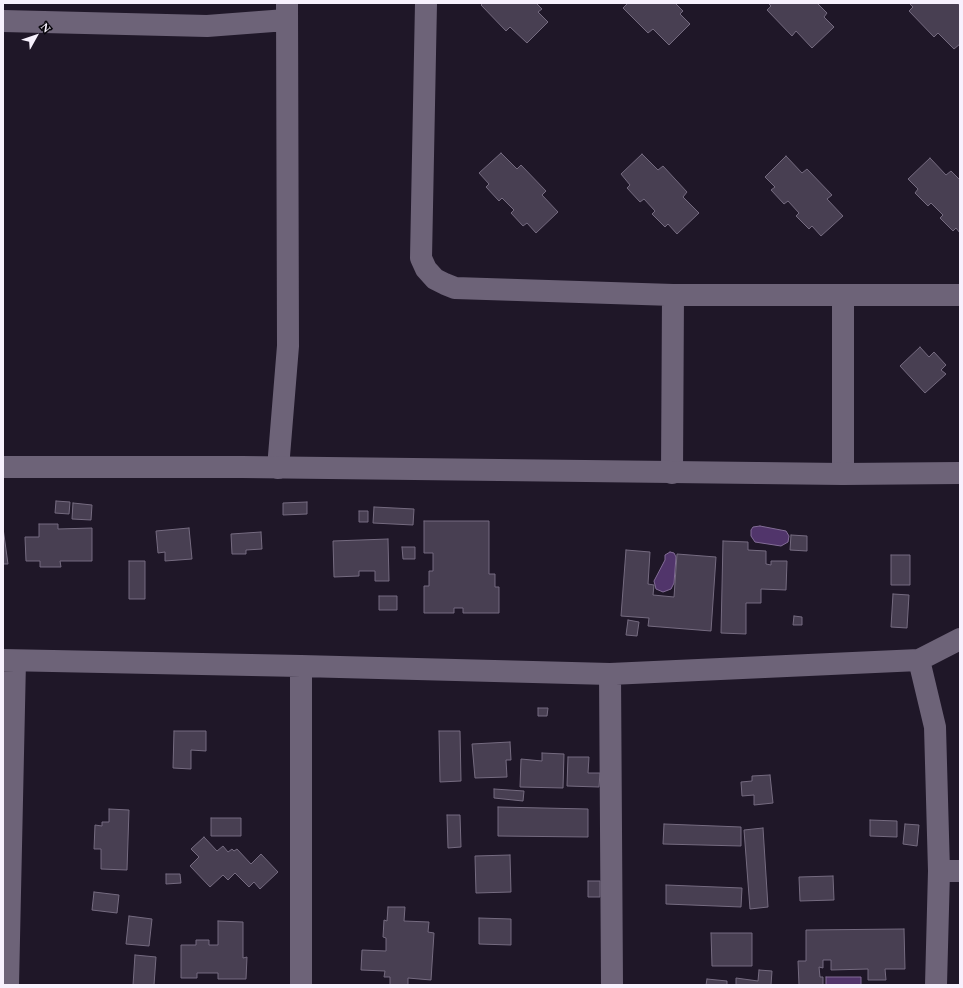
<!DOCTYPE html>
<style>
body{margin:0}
#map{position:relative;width:963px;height:988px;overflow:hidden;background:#1f1728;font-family:Spectral,serif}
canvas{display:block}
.frame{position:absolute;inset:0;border:4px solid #f7f1fd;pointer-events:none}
.north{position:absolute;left:16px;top:16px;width:40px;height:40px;-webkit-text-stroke:3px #07050b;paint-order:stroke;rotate:50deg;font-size:11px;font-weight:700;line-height:16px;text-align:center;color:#f7f1fd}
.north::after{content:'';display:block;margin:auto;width:14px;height:18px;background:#f7f1fd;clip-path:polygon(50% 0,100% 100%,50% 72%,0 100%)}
</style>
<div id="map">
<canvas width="963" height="988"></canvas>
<div class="frame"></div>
<div class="north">N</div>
</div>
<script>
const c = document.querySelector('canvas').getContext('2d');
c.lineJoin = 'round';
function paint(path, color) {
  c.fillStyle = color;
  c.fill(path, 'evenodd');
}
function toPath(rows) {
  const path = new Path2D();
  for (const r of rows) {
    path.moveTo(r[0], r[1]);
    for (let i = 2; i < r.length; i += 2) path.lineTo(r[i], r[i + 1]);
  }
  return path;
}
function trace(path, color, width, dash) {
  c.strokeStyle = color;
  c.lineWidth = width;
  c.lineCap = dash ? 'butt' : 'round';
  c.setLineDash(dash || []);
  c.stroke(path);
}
const water = toPath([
 [760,526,786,531,789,536,788,542,781,546,755,542,751,536,751,530,753,527,760,526],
 [670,552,674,553,676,557,674,583,671,589,663,592,656,589,654,581,665,560,665,555,670,552],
 [826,977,861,977,861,985,826,985,826,977]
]);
const building = toPath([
 [483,3,536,3,542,9,538,12,548,22,527,43,510,27,506,31,481,5,483,3],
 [628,3,675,3,683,11,680,14,690,24,669,45,653,29,648,33,623,8,628,3],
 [768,3,817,3,827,13,824,17,834,27,812,48,796,31,792,36,767,10,771,6,768,3],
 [909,3,958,3,960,6,960,44,954,49,938,33,934,37,909,11,913,7,909,3],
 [501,153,517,169,521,165,546,191,542,195,558,212,536,233,527,223,523,226,511,213,514,210,502,198,499,201,486,187,489,184,479,173,501,153],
 [642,154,658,170,663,166,687,192,683,197,699,213,677,234,668,224,665,227,652,214,655,211,644,199,640,202,627,188,630,185,621,174,642,154],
 [786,156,802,173,807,169,832,195,827,199,843,216,821,236,812,226,809,229,796,216,799,213,788,201,784,204,771,190,775,187,765,177,786,156],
 [930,158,946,175,951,171,960,180,960,233,956,228,953,231,940,218,943,215,931,203,928,206,915,193,918,189,908,179,930,158],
 [920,347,929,357,934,352,946,365,941,370,946,374,925,393,900,366,920,347],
 [56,501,70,502,69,514,55,513,56,501],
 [307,502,307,514,283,515,283,503,307,502],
 [73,503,92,505,91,520,72,519,73,503],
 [374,507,414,509,413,525,373,523,374,507],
 [359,511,368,511,368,522,359,522,359,511],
 [424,521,489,521,489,574,495,574,495,587,499,587,499,613,463,613,463,608,454,608,454,613,424,613,424,586,429,586,429,571,433,571,433,553,424,553,424,521],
 [39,524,58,524,58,529,92,528,92,561,60,561,61,567,40,567,40,561,26,561,25,537,39,537,39,524],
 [3,528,8,564,3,564,3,528],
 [189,528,192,559,165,561,165,552,158,553,156,531,189,528],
 [261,532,262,549,246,550,246,554,232,554,231,534,261,532],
 [791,535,807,536,807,551,790,550,791,535],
 [388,539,389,581,375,581,375,571,359,571,359,576,334,577,333,541,388,539],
 [723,541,748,542,748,550,766,551,766,564,771,565,771,561,787,561,786,590,761,589,761,603,746,603,746,634,721,633,723,541],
 [402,547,415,547,415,559,403,559,402,547],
 [626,550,650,552,648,584,654,585,653,595,674,597,677,554,716,557,711,631,648,626,649,618,621,616,626,550],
 [891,555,910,555,910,585,891,585,891,555],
 [129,561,145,561,145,599,129,599,129,561],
 [893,594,909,595,907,628,891,627,893,594],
 [379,596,397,596,397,610,379,610,379,596],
 [794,616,802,617,802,625,793,625,794,616],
 [628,620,639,622,637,636,626,635,628,620],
 [538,708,548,708,547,716,538,716,538,708],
 [174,731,206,731,206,751,191,750,191,769,173,768,174,731],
 [439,731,460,731,461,781,440,782,439,731],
 [510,742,511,760,506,760,507,777,475,778,472,744,510,742],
 [542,753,564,754,563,788,520,787,521,759,542,761,542,753],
 [568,757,589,757,588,773,600,773,599,787,567,786,568,757],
 [770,775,773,803,754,805,754,795,742,796,741,782,752,781,752,776,770,775],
 [494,789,524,791,523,801,494,798,494,789],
 [498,807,588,809,588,837,498,836,498,807],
 [109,809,129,810,127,870,101,869,101,849,94,849,95,825,102,826,102,822,109,822,109,809],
 [447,815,460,815,461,847,448,848,447,815],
 [211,818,241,818,241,836,211,836,211,818],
 [870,820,897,821,897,837,870,836,870,820],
 [664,824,741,827,741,846,663,844,664,824],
 [905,824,919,825,917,846,903,844,905,824],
 [763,828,768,907,750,909,744,830,763,828],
 [204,837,217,851,223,846,228,852,232,849,234,851,237,849,251,864,261,854,278,872,260,889,254,882,249,887,235,873,228,880,223,875,210,887,190,866,199,857,191,849,204,837],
 [510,855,511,892,476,893,475,856,510,855],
 [166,874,180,874,181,883,166,884,166,874],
 [833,876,834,900,800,901,799,877,833,876],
 [588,881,600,881,600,897,588,897,588,881],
 [666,885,742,888,741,907,666,904,666,885],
 [94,892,119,895,117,913,92,910,94,892],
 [388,907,405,907,404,921,429,922,428,932,434,933,431,980,408,978,408,985,390,985,390,977,384,977,385,971,361,970,362,950,386,951,386,938,383,937,384,920,387,921,388,907],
 [129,916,152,919,149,946,126,944,129,916],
 [479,918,511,919,511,945,479,944,479,918],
 [218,921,243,922,243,958,247,957,246,979,218,979,218,973,197,973,197,978,181,978,181,945,196,945,196,940,209,940,209,945,218,945,218,921],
 [904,929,905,969,885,969,886,980,868,980,868,969,831,970,831,960,823,960,823,968,819,967,820,977,823,977,823,985,799,985,798,961,806,961,806,930,904,929],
 [711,933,752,933,752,966,712,966,711,933],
 [135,955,156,957,154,985,133,985,135,955],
 [759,970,772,971,771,985,736,985,736,978,758,981,759,970],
 [707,979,727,981,727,985,706,985,707,979]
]);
const minor = toPath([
 [426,3,421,258,426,269,435,279,445,284,455,288,673,295,960,295],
 [3,21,207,26,286,20],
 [843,295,843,474],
 [278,468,288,346,287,3],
 [672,473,673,295],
 [3,660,301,666,610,674,919,660,960,639],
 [919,660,935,727,939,871,936,985],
 [610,674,612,985],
 [939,871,960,871],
 [8,985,15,661],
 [301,985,301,666]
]);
const tertiary = toPath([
 [3,467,242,467,843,474,960,473]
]);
paint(water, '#51356b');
trace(water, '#836d97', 1);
paint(building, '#483f52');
trace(building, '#756b80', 1);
trace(minor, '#6d6378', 22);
trace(tertiary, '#6d6378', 22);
</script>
